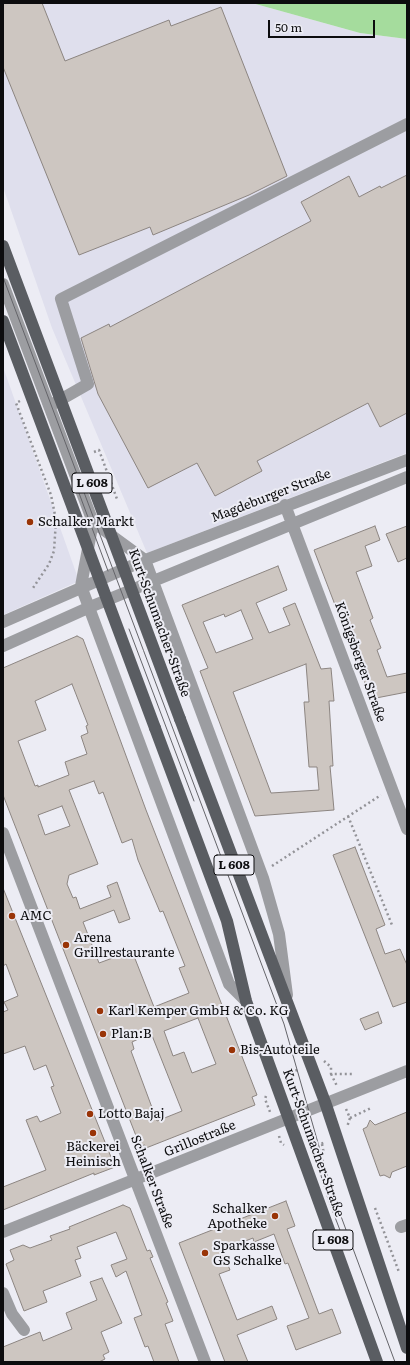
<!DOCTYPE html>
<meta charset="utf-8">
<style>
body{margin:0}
#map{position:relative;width:410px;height:1365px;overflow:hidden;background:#ececf4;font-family:Literata,serif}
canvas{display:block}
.frame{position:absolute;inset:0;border:4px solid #0c0c0e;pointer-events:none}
.scale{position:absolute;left:268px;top:20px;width:107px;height:18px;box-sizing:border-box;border:2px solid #0c0c0e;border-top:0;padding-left:5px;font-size:12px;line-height:14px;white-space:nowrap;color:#0c0c0e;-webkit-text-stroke:3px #ececf4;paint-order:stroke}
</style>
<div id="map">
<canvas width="410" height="1365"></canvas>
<div class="frame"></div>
<div class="scale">50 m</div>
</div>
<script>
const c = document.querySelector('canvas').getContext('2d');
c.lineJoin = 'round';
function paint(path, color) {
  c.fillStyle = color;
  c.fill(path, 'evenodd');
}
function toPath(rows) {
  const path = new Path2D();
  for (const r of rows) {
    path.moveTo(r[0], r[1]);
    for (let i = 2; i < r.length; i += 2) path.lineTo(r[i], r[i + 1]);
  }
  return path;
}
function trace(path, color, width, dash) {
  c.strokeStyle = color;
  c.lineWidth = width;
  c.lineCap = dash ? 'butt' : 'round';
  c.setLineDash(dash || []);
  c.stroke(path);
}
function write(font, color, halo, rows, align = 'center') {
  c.font = font + ' Literata,serif';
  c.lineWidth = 4;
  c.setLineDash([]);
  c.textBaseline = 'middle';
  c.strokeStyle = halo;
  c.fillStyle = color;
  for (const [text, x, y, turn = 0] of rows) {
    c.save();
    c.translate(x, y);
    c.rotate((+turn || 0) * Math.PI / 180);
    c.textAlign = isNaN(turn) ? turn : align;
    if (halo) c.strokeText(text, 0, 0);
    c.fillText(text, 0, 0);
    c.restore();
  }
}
const built = toPath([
 [3,3,252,3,360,33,407,39,407,453,147,553,52,328,3,187],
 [3,367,79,581,3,615]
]);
const green = toPath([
 [252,3,407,3,407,39,360,33]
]);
const building = toPath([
 [3,3,42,3,65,61,169,20,171,26,221,7,287,176,249,195,153,235,150,227,79,255,3,67,3,3],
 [407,175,407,413,380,427,368,403,257,461,262,471,215,496,197,463,148,488,98,394,81,338,109,324,110,327,311,221,301,202,349,176,359,197,380,186,381,188,407,175],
 [375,526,380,540,365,546,372,566,356,572,373,618,370,620,381,648,377,650,387,677,407,673,407,692,371,699,314,550,375,526],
 [407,526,407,558,398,562,386,534,407,526],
 [278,566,287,590,256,603,269,633,290,625,283,608,295,603,321,669,331,668,334,701,329,701,333,766,330,766,334,810,255,816,200,671,208,668,182,605,278,566],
 [241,610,253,639,216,653,203,622,224,614,225,617,241,610],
 [306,664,309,702,304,702,309,767,317,767,319,790,271,793,233,692,306,664],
 [77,636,83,639,146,810,257,1095,252,1097,255,1105,146,1148,145,1145,140,1146,3,795,3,668,77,636],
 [72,684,88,725,86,726,88,733,81,736,87,754,65,762,69,775,38,787,38,785,35,786,18,741,46,730,35,701,72,684],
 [94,781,99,794,103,792,122,843,132,839,138,860,160,912,163,911,185,966,179,968,189,993,154,1007,132,951,99,963,83,922,114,910,119,923,130,919,117,882,107,886,111,897,80,909,76,897,73,898,67,884,69,875,98,864,69,790,94,781],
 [62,806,70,826,45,835,38,815,62,806],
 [198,1018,216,1064,192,1073,184,1052,173,1056,164,1031,198,1018],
 [151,1033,182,1111,157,1121,131,1051,134,1049,132,1042,151,1033],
 [355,847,385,925,376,929,385,954,400,949,407,965,407,1002,393,1007,333,855,355,847],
 [3,888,115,1167,94,1175,94,1173,3,1210,3,1187,46,1170,26,1120,37,1116,40,1122,61,1113,51,1087,54,1086,46,1065,34,1070,25,1046,3,1054,3,1012,8,1010,4,1002,18,996,6,964,3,966,3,888],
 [378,1012,382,1023,365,1030,360,1019,378,1012],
 [407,1112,407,1166,392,1172,390,1178,384,1175,380,1176,363,1129,367,1127,370,1120,375,1125,407,1112],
 [286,1201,295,1226,287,1229,319,1314,332,1309,341,1333,296,1350,287,1326,309,1318,288,1263,285,1264,274,1234,254,1242,253,1238,222,1250,230,1270,219,1274,237,1320,272,1306,277,1319,237,1335,248,1362,225,1362,179,1243,286,1201],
 [123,1205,130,1208,147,1251,150,1250,153,1257,150,1258,168,1302,166,1303,173,1321,165,1324,179,1362,154,1362,148,1346,145,1347,134,1318,142,1315,126,1271,116,1277,111,1265,127,1259,116,1232,77,1247,81,1258,75,1260,81,1276,43,1291,47,1302,24,1311,6,1264,14,1260,10,1250,23,1245,30,1248,52,1240,50,1236,70,1229,69,1227,123,1205],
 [102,1278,122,1323,101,1332,109,1352,103,1355,105,1359,99,1362,3,1362,3,1347,40,1332,43,1341,72,1329,66,1313,97,1300,90,1282,102,1278]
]);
const path = toPath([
 [20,401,16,403,51,495,56,520,54,551,49,564,33,588],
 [94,452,99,450,117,499],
 [348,816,392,925],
 [272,866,381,795],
 [324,1061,331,1067,331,1074,352,1074],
 [286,1074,300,1069],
 [331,1074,337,1086],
 [266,1096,265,1099,270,1112],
 [346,1109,350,1118,347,1127],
 [350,1118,371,1108],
 [279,1136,281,1143,284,1145],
 [322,1144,324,1154],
 [312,1147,326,1142],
 [375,1208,399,1272]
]);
const minor = toPath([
 [3,284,93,522,81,586,229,984,246,1001],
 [53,404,88,384,61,299,407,124],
 [285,505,407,829],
 [93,522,145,560],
 [145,560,263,878,279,934,287,995],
 [3,622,145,560,407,460],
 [3,646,90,607,407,477],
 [3,833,205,1362],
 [401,1227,407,1225],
 [3,1232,407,1071],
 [3,1293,12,1314,24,1330]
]);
const major = toPath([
 [180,719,325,1102,407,1348],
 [155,728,227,921,246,1001,377,1362]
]);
const tram = toPath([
 [3,277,284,1024,332,1192,395,1362],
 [76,485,108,571],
 [129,629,194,801],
 [311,1142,328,1199,343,1238]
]);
const majorBridge = toPath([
 [3,246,180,719],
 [3,321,155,728]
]);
const markers = [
 [30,522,4,"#993407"],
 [12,916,4,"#993407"],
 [66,945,4,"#993407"],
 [100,1011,4,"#993407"],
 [103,1034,4,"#993407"],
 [232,1050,4,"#993407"],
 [90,1114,4,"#993407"],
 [93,1133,4,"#993407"],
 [275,1216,4,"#993407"],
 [205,1253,4,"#993407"]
];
const shields = [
 [92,483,40],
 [234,865,40],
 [333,1240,40]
];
const shieldNames = [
 ["L 608",92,483],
 ["L 608",234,865],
 ["L 608",333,1240]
];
const streetNames = [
 ["Magdeburger Straße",271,496,-21],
 ["Kurt-Schumacher-Straße",159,623,70],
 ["Königsberger Straße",360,662,70],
 ["Grillostraße",200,1139,-22],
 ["Kurt-Schumacher-Straße",313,1143,70],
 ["Schalker Straße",152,1182,69]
];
const poiNames = [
 ["Schalker Markt",38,522],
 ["AMC",20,916],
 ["Arena",74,938],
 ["Grillrestaurante",74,953],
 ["Karl Kemper GmbH & Co. KG",108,1011],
 ["Plan:B",111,1034],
 ["Bis-Autoteile",240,1050],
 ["Lotto Bajaj",98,1114],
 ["Bäckerei",93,1147,"center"],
 ["Heinisch",93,1162,"center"],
 ["Schalker",267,1209,"right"],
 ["Apotheke",267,1224,"right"],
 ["Sparkasse",213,1246],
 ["GS Schalke",213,1261]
];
paint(built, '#dfdfed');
paint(green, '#a5dc9d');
paint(building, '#cdc6c1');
trace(building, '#8c8581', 1);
trace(path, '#939398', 2.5, [2, 3]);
trace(minor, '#9c9da1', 12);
trace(major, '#5a5d62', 12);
trace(tram, '#646469', 1);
trace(majorBridge, '#5a5d62', 12);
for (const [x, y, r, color] of markers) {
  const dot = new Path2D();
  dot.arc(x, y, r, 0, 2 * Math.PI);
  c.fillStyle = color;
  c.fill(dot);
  trace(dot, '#ececf4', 1.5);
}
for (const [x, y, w] of shields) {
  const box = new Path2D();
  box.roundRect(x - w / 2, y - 10, w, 20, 3);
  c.fillStyle = '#ececf4';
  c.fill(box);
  trace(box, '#0c0c0e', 1);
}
write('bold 12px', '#0c0c0e', null, shieldNames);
write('13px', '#0c0c0e', '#ececf4', streetNames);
write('13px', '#0c0c0e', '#ececf4', poiNames, 'left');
</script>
